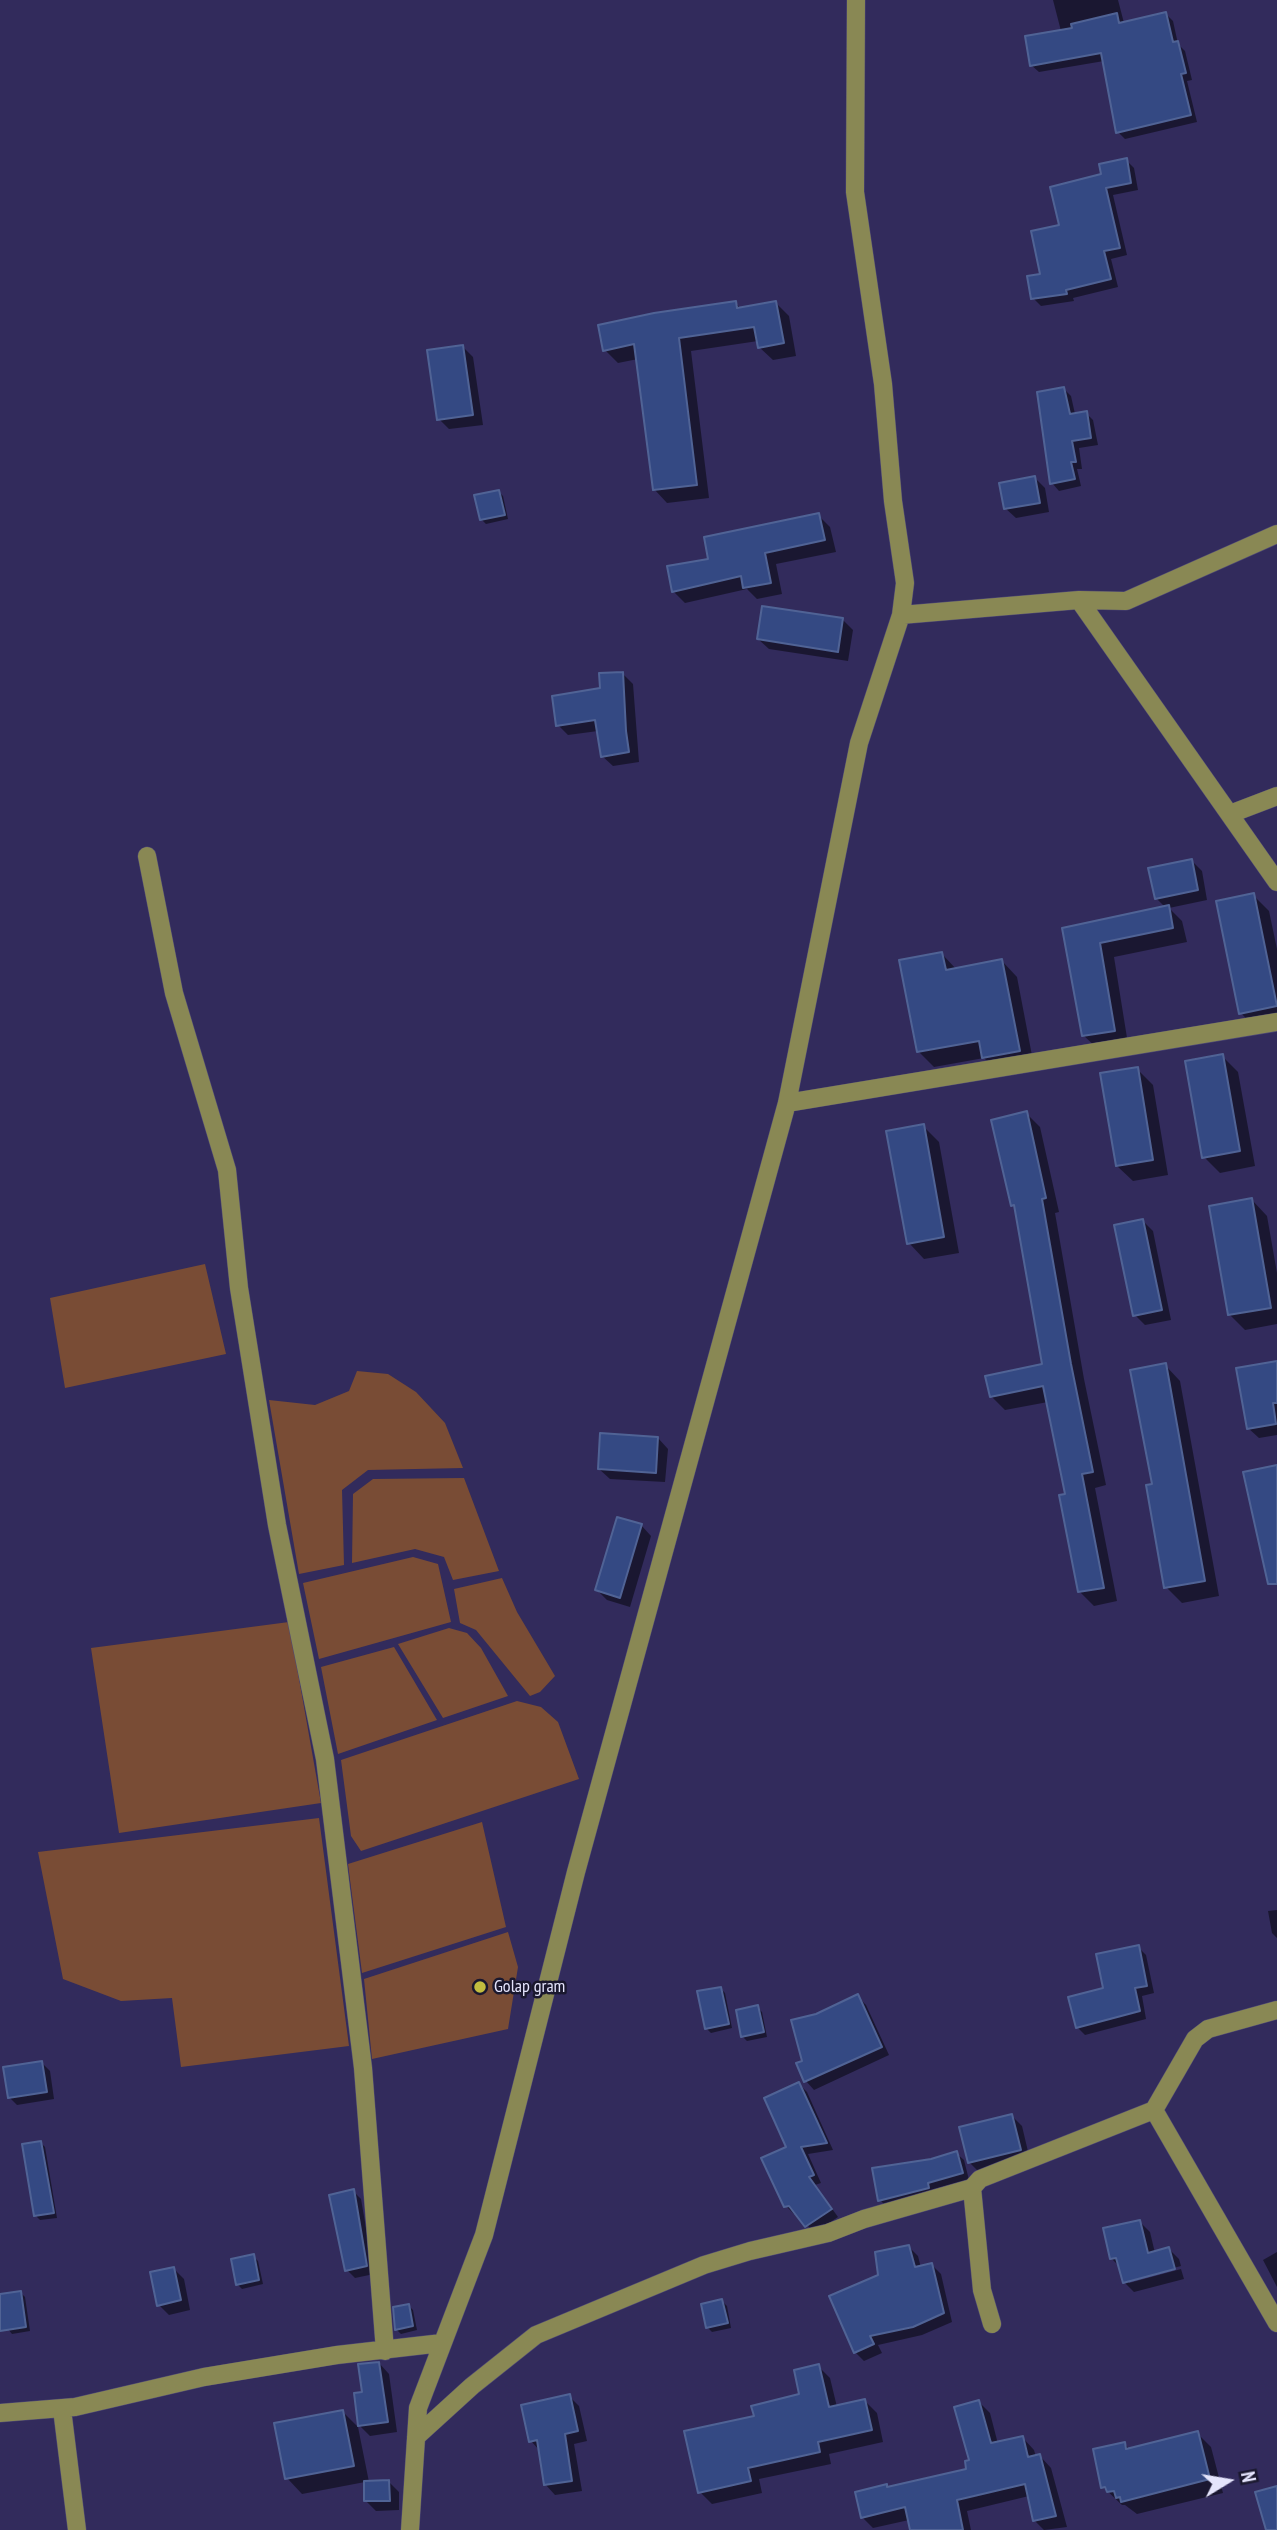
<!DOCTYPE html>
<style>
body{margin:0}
#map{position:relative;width:1277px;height:2530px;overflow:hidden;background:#322b5c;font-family:"PT Sans Narrow",sans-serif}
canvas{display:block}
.north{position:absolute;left:1193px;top:2446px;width:70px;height:70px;-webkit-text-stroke:5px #1a182e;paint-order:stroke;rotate:79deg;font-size:19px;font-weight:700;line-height:28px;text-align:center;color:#e4e4fc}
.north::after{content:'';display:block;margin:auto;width:24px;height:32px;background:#e4e4fc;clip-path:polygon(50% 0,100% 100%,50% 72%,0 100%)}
</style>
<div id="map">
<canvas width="1277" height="2530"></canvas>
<div class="north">N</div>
</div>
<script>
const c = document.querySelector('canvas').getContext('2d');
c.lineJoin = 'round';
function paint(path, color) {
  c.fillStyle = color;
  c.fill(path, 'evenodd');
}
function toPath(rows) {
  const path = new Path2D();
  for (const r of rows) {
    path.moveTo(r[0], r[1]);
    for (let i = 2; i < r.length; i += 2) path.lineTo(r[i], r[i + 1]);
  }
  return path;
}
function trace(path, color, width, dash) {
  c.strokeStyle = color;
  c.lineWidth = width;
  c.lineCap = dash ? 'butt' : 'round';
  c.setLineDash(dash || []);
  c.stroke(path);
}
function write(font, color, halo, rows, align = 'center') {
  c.font = font + ' "PT Sans Narrow",sans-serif';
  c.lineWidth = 5;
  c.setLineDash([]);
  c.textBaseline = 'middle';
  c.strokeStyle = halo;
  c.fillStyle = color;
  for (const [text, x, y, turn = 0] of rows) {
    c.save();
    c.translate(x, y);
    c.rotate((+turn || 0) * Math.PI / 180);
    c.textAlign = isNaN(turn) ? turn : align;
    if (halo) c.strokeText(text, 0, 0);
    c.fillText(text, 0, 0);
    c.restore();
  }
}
const green = toPath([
 [205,1264,226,1354,65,1388,50,1298],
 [357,1371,388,1374,416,1392,445,1423,463,1468,368,1470,342,1490,344,1565,299,1574,269,1400,315,1405,349,1391],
 [464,1478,499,1571,453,1580,444,1557,415,1549,352,1563,353,1494,373,1479],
 [413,1557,438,1564,451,1622,319,1659,303,1583],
 [502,1578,517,1612,555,1676,540,1692,530,1696,476,1630,460,1623,454,1589],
 [289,1622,321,1803,119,1833,91,1648],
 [449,1628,467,1633,481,1648,508,1696,443,1718,398,1644],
 [394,1647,437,1720,338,1754,321,1667],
 [517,1701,541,1707,558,1722,579,1779,361,1851,351,1836,341,1760],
 [319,1818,349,2046,181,2067,172,1998,121,2001,63,1979,38,1852],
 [482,1822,506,1927,362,1973,348,1864],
 [508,1932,518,1967,508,2029,372,2059,364,1979]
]);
const shadow = toPath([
 [1053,0,1118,0,1124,23,1166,14,1173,21,1178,44,1185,51,1192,80,1187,81,1197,122,1125,139,1118,132,1104,61,1039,72,1031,65,1061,31],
 [1126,160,1134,168,1138,190,1113,195,1127,255,1111,259,1118,287,1073,298,1074,301,1041,306,1033,298,1061,227,1103,176],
 [735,303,742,309,776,303,789,316,796,356,773,360,759,347,758,341,691,351,709,498,667,503,654,489,638,359,618,363,605,350],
 [463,347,473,357,483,425,449,429,439,419],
 [1064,389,1071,396,1075,414,1086,413,1093,420,1098,445,1079,448,1082,469,1077,469,1081,486,1059,491,1052,483],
 [1035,478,1045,488,1049,512,1016,518,1005,508],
 [499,492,503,496,508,519,486,524,481,519],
 [818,515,830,527,836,552,776,564,782,594,757,599,747,589,685,603,673,591,711,561],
 [843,620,853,630,848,661,769,649,758,639],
 [623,674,633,684,639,762,613,766,602,756,598,731,568,735,558,725],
 [1192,861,1202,871,1207,900,1169,908,1182,921,1187,942,1114,957,1128,1044,1098,1049,1083,1035,1064,930,1165,907,1156,898],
 [1253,895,1269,911,1277,949,1277,1025,1256,1029,1241,1013],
 [942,954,957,970,1002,961,1017,977,1034,1066,999,1073,984,1058,934,1067,918,1051],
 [1222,1056,1238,1072,1255,1166,1220,1173,1204,1157],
 [1137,1069,1153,1085,1168,1175,1133,1181,1117,1166],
 [1026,1113,1040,1127,1059,1212,1055,1213,1084,1379,1106,1485,1095,1488,1117,1601,1094,1606,1080,1592,1067,1495,1048,1402,1005,1410,991,1396,1044,1365,1017,1210,1012,1205],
 [923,1126,939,1142,959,1253,924,1259,909,1243],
 [1252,1200,1267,1216,1277,1273,1277,1324,1245,1330,1229,1314],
 [1143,1221,1153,1231,1171,1320,1145,1325,1135,1315],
 [1165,1365,1180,1381,1219,1596,1182,1603,1166,1587,1154,1485],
 [1277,1384,1277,1435,1259,1438,1248,1428],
 [658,1438,668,1449,665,1482,610,1479,599,1469],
 [641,1525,651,1536,630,1607,607,1600,597,1590],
 [1277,1910,1277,1938,1272,1933,1268,1911],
 [1138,1947,1146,1955,1154,1993,1142,1996,1146,2019,1085,2035,1077,2027],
 [721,1989,725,1993,732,2028,711,2033,706,2028],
 [858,1997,866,2005,889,2055,814,2090,806,2081,798,2064,804,2062,816,2016],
 [757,2007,762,2012,767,2037,747,2041,742,2036],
 [42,2063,50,2071,54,2099,17,2105,9,2097],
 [799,2084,807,2092,833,2150,808,2154,821,2183,815,2185,838,2217,814,2233,797,2213,794,2214,786,2206,788,2147],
 [1012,2116,1022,2126,1030,2160,979,2172,969,2162],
 [41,2143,45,2147,57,2218,40,2220,36,2216],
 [956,2153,964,2160,969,2180,934,2189,935,2195,887,2207,880,2200,932,2160],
 [353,2191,361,2199,374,2274,355,2278,347,2270],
 [1140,2222,1150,2232,1155,2253,1169,2249,1179,2259,1181,2266,1129,2280,1129,2283,1181,2269,1184,2279,1134,2292,1124,2282,1120,2267,1111,2258],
 [909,2247,918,2256,921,2268,932,2265,941,2274,952,2322,922,2335,878,2345,882,2353,864,2361,855,2352,880,2276],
 [1277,2252,1277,2287,1263,2260],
 [253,2256,258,2261,263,2284,242,2289,238,2285],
 [174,2269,184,2279,190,2310,169,2315,159,2305],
 [21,2293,25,2297,30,2331,12,2334,8,2329],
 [722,2301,727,2306,731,2328,712,2332,708,2328],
 [408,2305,413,2310,417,2330,401,2334,396,2329],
 [379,2363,389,2374,397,2432,370,2436,360,2426],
 [818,2366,830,2378,837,2407,865,2401,877,2413,883,2442,829,2454,831,2464,759,2479,762,2493,712,2504,700,2492,756,2417,801,2396],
 [569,2396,579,2406,587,2441,574,2444,582,2491,555,2495,545,2484,540,2451,531,2441],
 [979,2402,990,2413,998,2444,1023,2438,1034,2450,1036,2457,1040,2456,1051,2468,1067,2527,1044,2530,1034,2520,1029,2496,967,2511,971,2530,912,2530,909,2520,873,2528,862,2517,888,2489,968,2470],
 [343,2412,358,2427,369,2482,389,2482,399,2492,399,2510,376,2511,366,2501,365,2482,302,2494,287,2478],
 [1197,2433,1211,2447,1223,2493,1137,2514,1125,2505,1122,2505,1103,2487,1125,2444,1130,2450]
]);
const building = toPath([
 [1166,12,1173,42,1178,41,1186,73,1181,74,1191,115,1116,133,1101,53,1030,66,1025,36,1072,28,1071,24,1117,13,1119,23,1166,12],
 [1127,158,1131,183,1106,188,1120,248,1104,251,1111,279,1066,290,1067,294,1031,299,1027,276,1040,274,1031,231,1059,225,1050,187,1101,174,1099,164,1127,158],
 [736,301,737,308,776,301,784,343,758,348,754,327,679,338,697,485,653,490,634,344,603,351,598,325,654,313,736,301],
 [463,345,473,415,437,420,427,350,463,345],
 [1064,387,1070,414,1087,411,1091,438,1072,441,1076,462,1071,462,1075,479,1050,484,1037,392,1064,387],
 [1035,476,1040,503,1004,509,999,483,1035,476],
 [499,490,505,515,480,520,474,495,499,490],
 [819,513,825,540,765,553,771,583,743,588,741,576,672,592,667,566,708,559,704,537,819,513],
 [762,606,843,618,838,652,757,639,762,606],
 [623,672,626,731,629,752,601,757,595,720,556,726,552,696,600,688,599,673,623,672],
 [1192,859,1198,890,1155,899,1148,868,1192,859],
 [1254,893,1277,1006,1239,1014,1216,901,1254,893],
 [1169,905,1173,928,1100,943,1115,1031,1082,1036,1062,928,1169,905],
 [942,952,946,970,1002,959,1020,1051,982,1058,979,1041,917,1052,899,960,942,952],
 [1223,1054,1240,1151,1202,1158,1185,1061,1223,1054],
 [1138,1067,1153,1160,1116,1166,1100,1073,1138,1067],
 [1027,1111,1046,1198,1042,1199,1071,1364,1093,1472,1082,1474,1104,1588,1078,1592,1059,1495,1065,1494,1043,1386,990,1397,985,1376,1042,1364,1014,1205,1011,1206,991,1120,1027,1111],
 [924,1124,944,1237,907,1244,886,1131,924,1124],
 [1252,1198,1271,1308,1228,1315,1209,1206,1252,1198],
 [1143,1219,1162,1310,1133,1316,1114,1225,1143,1219],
 [1277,1361,1277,1403,1273,1403,1276,1424,1247,1429,1236,1368,1277,1361],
 [1166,1363,1205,1581,1164,1588,1146,1485,1152,1484,1130,1370,1166,1363],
 [600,1433,658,1437,656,1473,598,1469,600,1433],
 [1277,1465,1277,1584,1268,1584,1243,1472,1277,1465],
 [617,1517,642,1524,620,1598,595,1590,617,1517],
 [1139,1945,1147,1986,1135,1988,1140,2011,1076,2028,1068,1997,1103,1988,1096,1954,1139,1945],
 [721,1987,729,2024,705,2029,697,1991,721,1987],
 [858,1994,882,2047,804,2082,796,2063,802,2061,791,2020,816,2014,858,1994],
 [758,2005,764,2032,741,2037,736,2010,758,2005],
 [42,2061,47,2092,8,2098,3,2067,42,2061],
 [799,2082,827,2143,801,2147,814,2175,809,2177,832,2209,805,2227,789,2206,784,2207,761,2158,786,2147,764,2098,799,2082],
 [1012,2114,1021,2150,968,2163,959,2127,1012,2114],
 [41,2141,54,2213,34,2216,22,2144,41,2141],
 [957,2151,963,2173,928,2183,929,2188,878,2201,872,2168,931,2159,957,2151],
 [354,2189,367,2266,345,2271,329,2195,354,2189],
 [1140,2220,1148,2253,1169,2247,1175,2269,1123,2283,1116,2258,1110,2259,1103,2228,1140,2220],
 [909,2245,915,2267,932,2263,944,2313,913,2327,870,2336,874,2344,854,2353,829,2296,878,2275,875,2252,909,2245],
 [254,2254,259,2280,236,2285,231,2259,254,2254],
 [174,2267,181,2300,157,2306,150,2272,174,2267],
 [21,2291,26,2327,0,2331,0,2294,21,2291],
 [722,2299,728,2323,706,2328,701,2304,722,2299],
 [409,2304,413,2326,395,2330,393,2307,409,2304],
 [379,2362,388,2422,358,2426,354,2393,362,2392,358,2364,379,2362],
 [819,2364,829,2407,865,2399,872,2430,818,2442,820,2452,748,2468,751,2481,698,2493,684,2431,754,2416,751,2406,799,2394,794,2370,819,2364],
 [570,2394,578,2431,565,2434,572,2481,544,2485,537,2440,529,2442,521,2405,570,2394],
 [979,2400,991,2443,1023,2436,1028,2457,1040,2454,1056,2516,1033,2521,1025,2484,957,2500,963,2530,910,2530,905,2507,861,2518,855,2492,887,2484,887,2487,966,2469,965,2461,969,2460,954,2407,979,2400],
 [343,2410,354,2466,285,2479,274,2423,343,2410],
 [1198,2431,1210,2479,1121,2502,1120,2497,1116,2498,1114,2491,1107,2492,1105,2487,1101,2488,1093,2449,1125,2442,1126,2449,1198,2431],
 [389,2480,390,2501,364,2501,364,2481,389,2480],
 [1277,2486,1277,2530,1266,2530,1255,2492,1277,2486]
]);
const minor = toPath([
 [1079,600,1126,601,1277,534],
 [901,615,1079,600,1277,882],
 [1230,814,1277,796],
 [147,856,174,993,227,1170,239,1288,277,1525,325,1759,363,2068,385,2351],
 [787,1103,1277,1022],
 [1154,2110,1195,2039,1208,2029,1277,2010],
 [992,2324,982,2290,972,2188,980,2179,1154,2110,1277,2323],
 [62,2409,77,2530],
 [0,2413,75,2407,204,2377,337,2355,442,2343],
 [416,2437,472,2386,536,2335,704,2265,750,2251,828,2233,864,2219,972,2188],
 [410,2530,418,2408,484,2235,576,1872,787,1103,859,743,901,615,905,583,893,501,883,384,855,192,856,0]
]);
const markers = [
 [480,1987,7,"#c2bd3f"]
];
const poiNames = [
 ["Golap gram",494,1987]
];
paint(green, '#794c35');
paint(shadow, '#0007');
paint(building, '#344983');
trace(building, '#506395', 2);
trace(minor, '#4e4976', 19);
trace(minor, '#898854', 18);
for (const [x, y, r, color] of markers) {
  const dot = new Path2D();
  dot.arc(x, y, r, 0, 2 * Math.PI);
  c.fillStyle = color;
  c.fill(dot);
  trace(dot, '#1a182e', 2.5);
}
write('18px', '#e4e4fc', '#1a182e', poiNames, 'left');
</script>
